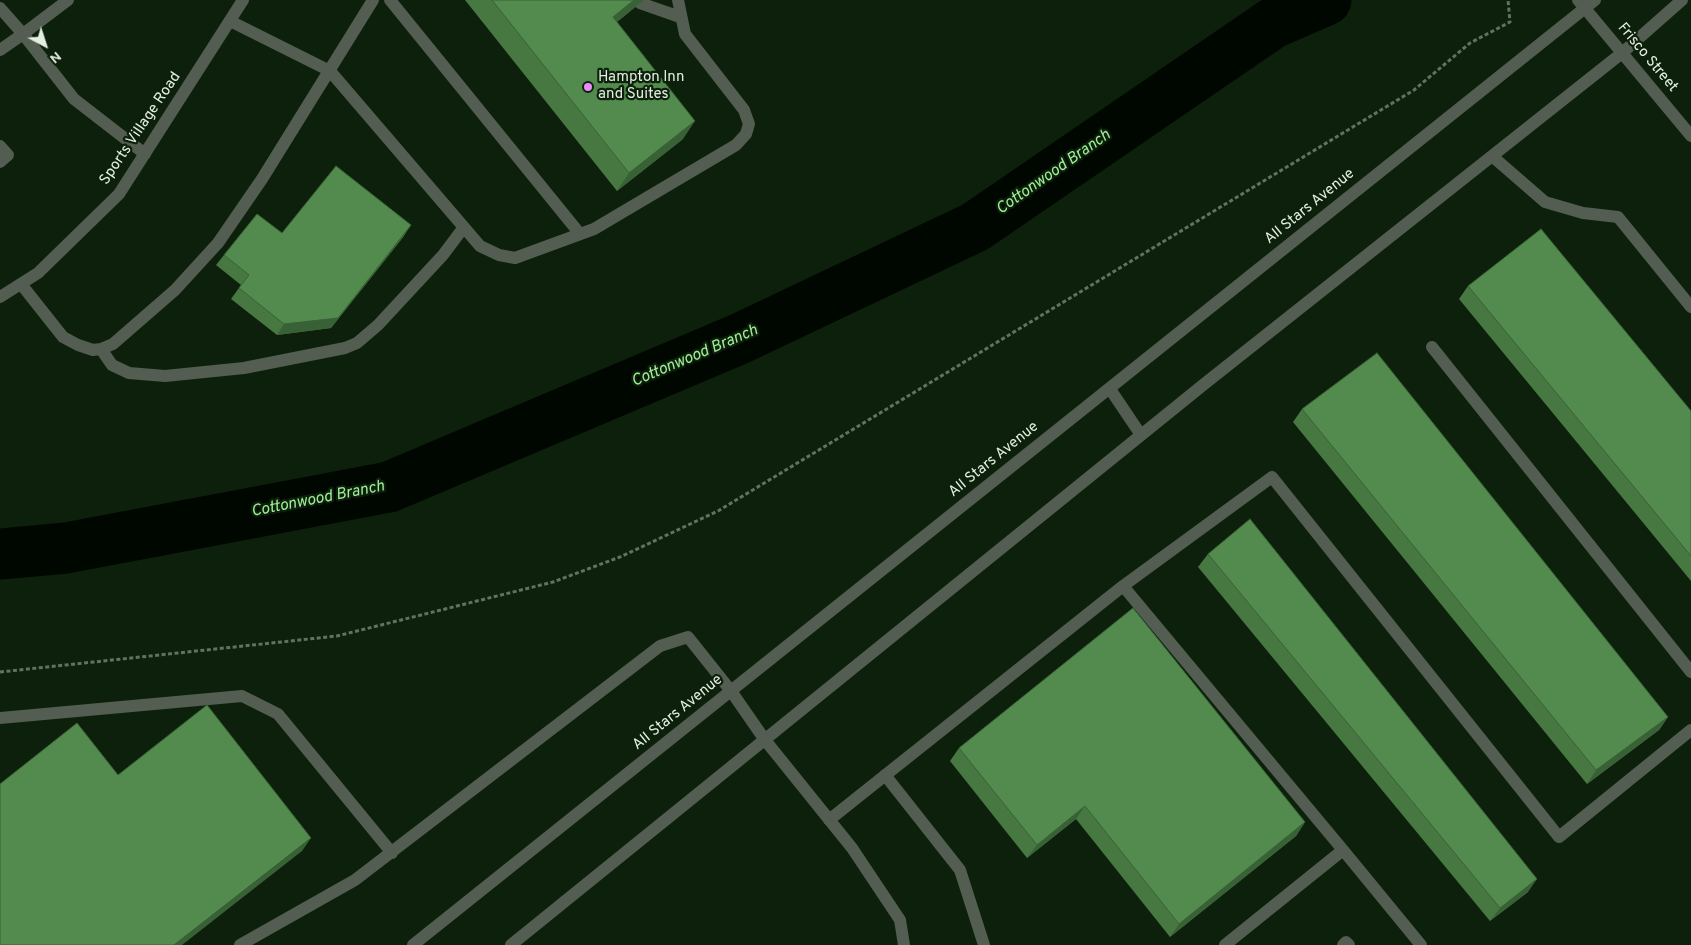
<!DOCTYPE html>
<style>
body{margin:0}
#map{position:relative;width:1691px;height:945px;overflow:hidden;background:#0d200b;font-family:Overpass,sans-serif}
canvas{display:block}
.north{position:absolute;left:20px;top:20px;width:50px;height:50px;-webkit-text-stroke:4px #0d200b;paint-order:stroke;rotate:140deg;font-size:14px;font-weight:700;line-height:20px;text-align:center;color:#e2eee0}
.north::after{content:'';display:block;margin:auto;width:18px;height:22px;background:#e2eee0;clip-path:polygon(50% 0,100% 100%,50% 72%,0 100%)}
</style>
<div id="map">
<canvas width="1691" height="945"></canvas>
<div class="north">N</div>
</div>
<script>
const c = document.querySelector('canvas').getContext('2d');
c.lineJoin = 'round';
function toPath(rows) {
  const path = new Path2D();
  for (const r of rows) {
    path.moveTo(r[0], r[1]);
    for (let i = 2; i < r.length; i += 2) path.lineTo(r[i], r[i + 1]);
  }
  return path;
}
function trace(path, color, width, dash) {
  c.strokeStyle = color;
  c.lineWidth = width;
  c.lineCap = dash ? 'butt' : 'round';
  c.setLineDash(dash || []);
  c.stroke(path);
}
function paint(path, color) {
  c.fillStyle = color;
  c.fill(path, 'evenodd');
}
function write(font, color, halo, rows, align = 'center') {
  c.font = font + ' Overpass,sans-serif';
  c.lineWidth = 4.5;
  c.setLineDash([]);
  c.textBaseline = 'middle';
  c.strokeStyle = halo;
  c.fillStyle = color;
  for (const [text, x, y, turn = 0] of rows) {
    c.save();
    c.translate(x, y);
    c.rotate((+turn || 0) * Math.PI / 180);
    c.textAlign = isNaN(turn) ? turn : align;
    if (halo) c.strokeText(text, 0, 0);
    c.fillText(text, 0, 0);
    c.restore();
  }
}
const river = toPath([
 [0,554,66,548,389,487,739,339,975,227,1273,23,1326,0]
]);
const path = toPath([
 [0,672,337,636,553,582,620,557,718,511,1414,90,1470,43,1510,22,1508,0]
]);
const minor = toPath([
 [68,0,23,34,74,99,145,154],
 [390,0,580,234],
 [1578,0,1691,136],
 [640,3,680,17],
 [0,8,23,34,0,50],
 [230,21,330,71,480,246,499,255,515,258,594,229,736,145,746,134,749,124,744,110,685,34,678,0],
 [0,146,8,155,0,162],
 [1492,156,1545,202,1583,213,1618,217,1691,307],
 [21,284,63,337,78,345,93,350,101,349,113,344,175,290,218,243,262,179,373,0],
 [0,297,38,273,119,194,243,0],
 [1432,347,1691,672],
 [101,349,112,365,129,373,165,376,244,368,345,348,357,343,378,325,443,255,464,227],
 [1110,389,1141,435],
 [1123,586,1272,477,1559,837,1691,730],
 [0,718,242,696,278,714,392,853],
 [885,775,960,870,984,945],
 [829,820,1123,586,1343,850],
 [240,945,355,880,660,646,688,637,731,691,765,740,852,848,900,920,904,945],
 [413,945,1595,0],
 [511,945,1203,385,1622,53,1682,0],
 [1225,945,1343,850,1421,945],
 [1343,945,1346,942,1349,945]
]);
const wall = toPath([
 [465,0,644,0,617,22,683,139,617,191],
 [282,233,404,236,331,328,277,335,231,299,241,285,216,265,224,255],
 [1468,286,1691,411,1691,581,1459,299],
 [1302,409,1668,717,1659,730,1587,784,1293,422],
 [1208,554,1528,892,1490,921,1198,567],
 [959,748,1305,822,1296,836,1170,937,1076,819,1027,858,950,761]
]);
const shadedWall = toPath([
 [634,0,644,0,600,35,613,17],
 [695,121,683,139,617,191,629,173],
 [411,225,404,236,331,328,277,335,284,324],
 [1668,717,1659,730,1587,784,1596,770],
 [1085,806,1076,819,1027,858,1037,845],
 [1305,822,1296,836,1170,937,1179,924],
 [311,838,302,851,182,945,174,945],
 [1537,879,1528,892,1490,921,1500,908]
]);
const building = toPath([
 [492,0,634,0,613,17,695,121,629,173,492,0],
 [336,166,411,225,338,318,284,324,239,288,249,275,224,255,257,214,282,233,336,166],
 [1541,229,1691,411,1691,556,1468,286,1541,229],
 [1377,353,1668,717,1596,770,1302,409,1377,353],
 [1250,519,1537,879,1500,908,1208,554,1250,519],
 [1133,608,1305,822,1179,924,1085,806,1037,845,959,748,1133,608],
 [207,705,311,838,174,945,0,945,0,784,77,723,118,775,207,705]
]);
const markers = [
 [588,87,5,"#ec8cfb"]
];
const streetNames = [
 ["Frisco Street",1647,58,50],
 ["Sports Village Road",141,129,-56],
 ["All Stars Avenue",1310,207,-39],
 ["All Stars Avenue",994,460,-39],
 ["All Stars Avenue",678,713,-39]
];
const poiNames = [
 ["Hampton Inn",598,78],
 ["and Suites",598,95]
];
const waterNames = [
 ["Cottonwood Branch",1054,173,-35],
 ["Cottonwood Branch",695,357,-23],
 ["Cottonwood Branch",318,500,-11]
];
trace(river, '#000700', 51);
trace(path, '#627260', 3, [4, 2.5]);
trace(minor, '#535d52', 12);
paint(wall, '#477842');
paint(shadedWall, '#396136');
paint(building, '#528b4d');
trace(building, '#396136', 1);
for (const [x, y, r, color] of markers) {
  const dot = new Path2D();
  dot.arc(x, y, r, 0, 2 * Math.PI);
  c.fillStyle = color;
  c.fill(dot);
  trace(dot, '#0d200b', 2);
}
write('15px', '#e2eee0', '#0d200b', streetNames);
write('15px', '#e2eee0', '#0d200b', poiNames, 'left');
write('italic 16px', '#a0ef98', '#0d200b', waterNames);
</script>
